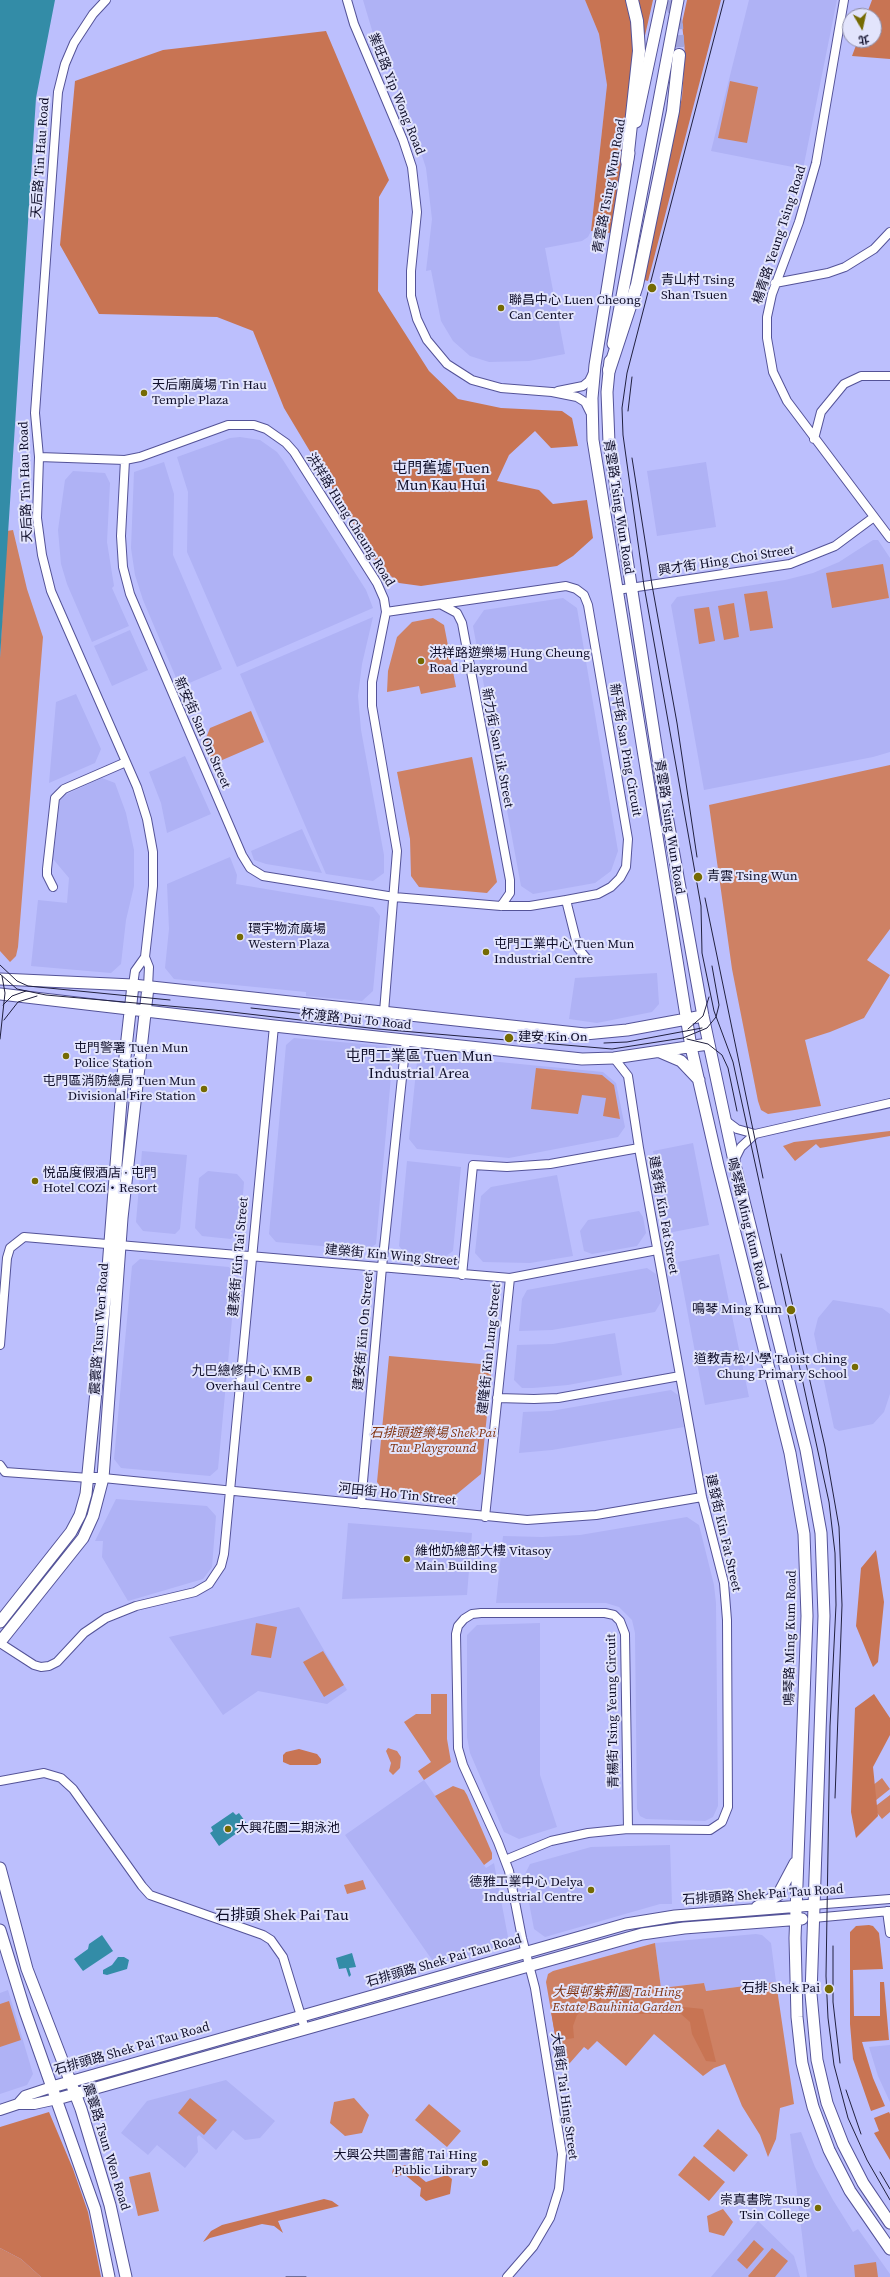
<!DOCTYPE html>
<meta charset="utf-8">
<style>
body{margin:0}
#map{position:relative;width:890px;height:2277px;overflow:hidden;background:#bcbffd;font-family:"Source Serif 4","Noto Sans TC",serif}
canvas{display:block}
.north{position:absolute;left:842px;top:8px;width:40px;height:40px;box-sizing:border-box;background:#e2e4fc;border:1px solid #8e8ea8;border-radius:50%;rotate:171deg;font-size:11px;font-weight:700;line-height:16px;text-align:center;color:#0f0e29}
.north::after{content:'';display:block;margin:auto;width:14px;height:18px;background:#756a02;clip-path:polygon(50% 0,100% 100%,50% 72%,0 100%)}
</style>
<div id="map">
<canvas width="890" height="2277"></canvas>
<div class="north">北</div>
</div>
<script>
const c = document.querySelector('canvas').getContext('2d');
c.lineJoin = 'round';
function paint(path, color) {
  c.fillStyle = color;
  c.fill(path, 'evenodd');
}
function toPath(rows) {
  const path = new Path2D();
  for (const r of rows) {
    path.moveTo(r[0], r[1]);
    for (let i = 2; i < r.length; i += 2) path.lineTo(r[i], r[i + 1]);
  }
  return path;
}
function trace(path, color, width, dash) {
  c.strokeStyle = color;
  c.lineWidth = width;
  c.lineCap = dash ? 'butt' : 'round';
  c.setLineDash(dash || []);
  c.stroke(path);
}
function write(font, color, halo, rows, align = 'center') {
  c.font = font + ' "Source Serif 4","Noto Sans TC",serif';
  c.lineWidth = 4;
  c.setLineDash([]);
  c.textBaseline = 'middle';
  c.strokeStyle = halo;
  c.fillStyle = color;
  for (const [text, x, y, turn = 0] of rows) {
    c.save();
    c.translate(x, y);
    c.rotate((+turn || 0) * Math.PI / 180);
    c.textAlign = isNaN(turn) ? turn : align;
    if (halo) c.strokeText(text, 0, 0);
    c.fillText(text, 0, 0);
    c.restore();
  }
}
const built = toPath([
 [363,0,585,0,586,2,599,34,607,85,591,231,588,237,582,241,545,248,565,354,529,361,489,362,470,356,453,341,441,321,431,270,426,271,432,219,426,168,410,119,377,47],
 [749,0,837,0,803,169,711,151],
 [240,437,260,440,277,452,283,460,366,590,373,608,237,667,187,552,188,492,177,457,230,438],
 [164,462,174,494,173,555,222,669,180,687,143,600,135,575,131,548,134,472],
 [706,462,716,527,657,536,647,471],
 [73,471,105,473,110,483,107,542,114,586,112,588,129,626,92,642,67,584,61,564,58,530,65,480],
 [873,540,878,540,890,558,890,752,873,757,704,790,671,605,677,597,785,580,813,573,839,562],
 [563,598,577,608,618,851,611,871,595,883,533,894,521,886,473,626,484,610],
 [373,617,362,664,358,696,361,730,384,855,384,873,373,881,326,874,240,674],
 [130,630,148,670,112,686,94,646],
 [76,694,101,749,95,763,49,783,56,702],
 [185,756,211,814,167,833,161,803,149,772],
 [102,778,115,783,126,813,134,850,134,886,126,920,121,964,111,973,31,966,38,900,67,903,69,878,53,859,60,800,67,794],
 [302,829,322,873,266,864,254,860,251,851],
 [230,857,237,875,236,884,373,907,380,916,373,991,362,1001,306,996,306,992,174,979,165,968,169,929,167,884],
 [657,973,659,1004,652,1012,597,1023,569,1019,575,978],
 [294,1038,386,1046,393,1054,376,1244,367,1250,276,1242,269,1234,286,1045],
 [426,1055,603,1072,616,1083,625,1127,618,1137,509,1158,417,1149,409,1139,417,1062],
 [693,1143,709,1225,668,1233,653,1151],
 [142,1151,187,1155,180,1229,175,1234,143,1231,136,1222],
 [407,1161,461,1167,453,1251,442,1259,407,1256,399,1246],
 [208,1171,237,1174,244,1182,240,1231,231,1239,202,1236,195,1228,199,1178],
 [557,1175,573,1256,530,1263,483,1262,475,1253,481,1196,491,1187],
 [639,1211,643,1217,646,1233,637,1246,592,1254,584,1251,580,1231,588,1220],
 [719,1254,749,1397,705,1405,678,1262],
 [140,1259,229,1267,236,1276,218,1469,210,1476,121,1468,114,1459,132,1266],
 [647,1268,656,1274,661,1302,655,1312,552,1330,519,1331,522,1299,527,1290],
 [833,1300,882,1308,890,1314,890,1394,884,1412,873,1424,839,1431,834,1428,814,1334,818,1318],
 [615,1333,622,1375,568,1385,533,1388,522,1388,514,1380,517,1345,553,1344],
 [671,1390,678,1395,684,1427,552,1450,519,1453,523,1412,551,1411],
 [116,1499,207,1506,216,1516,212,1567,203,1579,128,1601,102,1557,103,1541,95,1541],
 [687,1517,699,1525,714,1585,716,1603,718,1806,713,1817,705,1821,646,1819,640,1816,637,1809,635,1633,632,1620,619,1607,606,1603,496,1603,503,1536,542,1537,580,1535],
 [348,1523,472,1533,467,1595,342,1599],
 [299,1607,347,1690,327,1704,258,1691,223,1715,169,1637],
 [540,1623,540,1775,557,1827,519,1839,504,1832,470,1753,467,1737,467,1635,477,1625],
 [424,1780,486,1868,494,1863,508,1937,499,1949,437,1967,345,1835],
 [670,1845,672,1904,660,1904,545,1937,534,1929,524,1876,530,1864,591,1847],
 [756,1934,762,1935,771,1943,776,1982,706,1991,704,1983,661,1988,655,1943],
 [8,1990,33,2074,27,2085,0,2094,0,1993],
 [890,2045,890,2102,878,2076,869,2047],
 [226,2080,275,2121,260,2138,245,2140,233,2130,216,2150,199,2135,197,2137,198,2152,185,2168,157,2145,148,2155,121,2133,147,2101],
 [801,2132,815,2167,833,2200,853,2232,858,2229,890,2274,890,2277,807,2277,790,2134],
 [758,2221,794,2256,800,2277,711,2277]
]);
const green = toPath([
 [730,81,758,87,747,143,718,138],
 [13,530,27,589,43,637,18,947,16,956,10,962,0,951,0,658,7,531],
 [883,564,889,598,832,608,826,573],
 [767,591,773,628,750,631,744,594],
 [734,603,739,637,724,640,718,606],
 [709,607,715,641,699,644,694,609],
 [433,618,444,625,456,687,421,694,419,686,387,692,388,671,397,637,412,622],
 [251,711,264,742,213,764,204,743,210,728],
 [472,757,497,882,487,893,419,887,411,876,410,839,397,772],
 [890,765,890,929,867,960,890,975,864,1018,830,1032,805,1040,821,1106,768,1114,761,1110,758,1101,732,969,709,805],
 [536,1068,602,1075,614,1085,620,1119,603,1116,606,1098,582,1095,578,1114,531,1109],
 [890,1131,890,1136,820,1148,816,1144,795,1161,783,1146,794,1142],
 [389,1356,492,1365,481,1474,452,1498,384,1492,377,1482],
 [256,1623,277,1627,271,1658,251,1655],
 [323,1651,344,1685,324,1697,303,1662],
 [431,1694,447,1694,447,1739,451,1762,424,1780,418,1771,431,1762,404,1722,416,1714,431,1714],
 [388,1748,397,1751,401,1757,400,1768,393,1775,389,1771,391,1763,386,1751],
 [882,1778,890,1789,870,1805,862,1794],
 [453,1786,464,1790,467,1795,492,1853,492,1859,484,1865,435,1796],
 [890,1795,890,1812,882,1819,873,1808],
 [363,1880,366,1889,347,1894,344,1885],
 [655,1943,661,1988,704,1983,706,1991,776,1982,794,2104,780,2108,776,2139,768,2157,760,2135,742,2106,725,2064,714,2068,703,2076,654,2034,626,2066,597,2041,588,2050,584,2047,569,2064,559,2057,546,1982,548,1974,553,1971],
 [9,2001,21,2040,0,2047,0,2004],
 [190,2098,217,2120,204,2135,178,2113],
 [354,2098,369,2115,362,2133,345,2136,330,2123,334,2102],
 [429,2104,461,2131,447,2147,415,2120],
 [718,2129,748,2155,734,2172,703,2146],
 [694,2156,725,2182,709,2201,678,2175],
 [150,2172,159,2211,138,2216,129,2177],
 [723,2209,733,2222,724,2236,709,2232,707,2216],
 [754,2240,764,2249,747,2269,737,2260],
 [0,2248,21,2259,41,2277,0,2277],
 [772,2248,788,2261,775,2277,749,2277,748,2276],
 [876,2262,878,2277,855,2277,854,2265]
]);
const forest = toPath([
 [585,0,627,0,631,14,634,47,622,161,611,233,591,231,607,85,599,34],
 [638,0,653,0,644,40,642,16],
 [687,0,721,0,648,281,644,280,682,97,685,53,682,23],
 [872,0,890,0,890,59,852,56,858,40,874,40,874,16,866,16],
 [326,31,389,180,379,197,378,291,429,371,458,399,501,408,562,411,572,418,578,446,551,448,535,431,509,455,497,481,539,490,553,504,587,500,593,538,573,556,557,566,421,586,399,583,378,565,284,408,253,331,217,317,99,314,60,245,75,81,163,50],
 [876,1550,884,1602,878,1662,873,1667,856,1626,861,1568],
 [874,1694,890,1718,890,1735,873,1767,878,1816,856,1838,851,1812,855,1708],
 [299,1749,317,1754,321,1759,321,1763,317,1765,290,1765,283,1762,283,1755,286,1752],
 [869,1925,873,1926,879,1933,883,1969,853,1970,854,2016,880,2016,880,1982,884,1982,889,2040,862,2042,873,2078,885,2106,871,2111,853,2059,850,2024,850,1932,856,1926],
 [598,1997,602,1997,601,2001,590,2003,577,2015,573,2026,574,2038,556,2041,551,2012],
 [606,1999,703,2009,716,2062,706,2061,692,2034,690,2022,681,2014,636,2014,615,2006],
 [49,2112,73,2169,88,2212,101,2277,41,2277,21,2259,0,2248,0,2127],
 [889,2112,890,2114,890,2160,874,2133,879,2131,874,2118],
 [405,2165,426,2182,447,2175,452,2179,450,2194,426,2201,420,2196,421,2188,404,2174,396,2177,392,2173,393,2169],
 [324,2199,332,2201,339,2206,278,2221,283,2233,274,2226,262,2224,210,2238,203,2242,211,2231,222,2225]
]);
const water = toPath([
 [0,0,55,0,36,98,0,658],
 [233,1812,236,1815,239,1813,248,1825,219,1846,210,1833,213,1831,211,1827],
 [102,1935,113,1951,83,1971,74,1959,88,1949,89,1944],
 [352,1953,356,1967,349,1968,351,1975,349,1977,346,1968,339,1969,336,1958],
 [118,1957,124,1957,129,1960,127,1969,107,1975,103,1974,103,1970,112,1965]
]);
const primaryTunnel = toPath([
 [671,0,677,25,679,55]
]);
const minor = toPath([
 [106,0,93,14,74,43,65,64,58,92,35,413,39,457,37,518,42,555,51,591,137,787,147,819,153,852,153,886,145,957,135,971,133,985],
 [347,0,354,24,403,140,412,167,417,212,411,271,411,296,417,319,427,340,447,364,472,380,501,388,552,392,577,397,585,402,590,412],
 [844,0,816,163,799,222,772,294,767,317,767,338,773,372,787,401,890,538],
 [775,283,828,273,845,267,874,249,890,232],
 [558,391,583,386,589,381,593,373],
 [814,439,821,412,844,384,861,376,890,376],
 [39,457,125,460,140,457,228,425,254,425,266,429,286,443,294,452,377,583,384,599,386,612,372,682,372,706,397,851,384,1012],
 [125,460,121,536,123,567,130,594,242,855,250,868,263,876,394,897,501,906,530,906,566,900,598,894,611,887,620,878,626,867,628,839,588,605,584,595,576,589,566,586,386,612],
 [617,590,790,564,835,546,874,517],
 [442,605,457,613,462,623,510,880,510,893,501,906],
 [53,887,47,875,47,869,55,798,64,789,126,762],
 [566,900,578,948,587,959],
 [145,957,149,967,148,987],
 [725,1120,737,1129,755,1134],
 [734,1161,741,1147,755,1134,890,1103],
 [462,1275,473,1165,507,1167,550,1164,639,1148],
 [0,1345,7,1258,10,1248,24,1237,510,1278,657,1250],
 [497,1398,534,1399,558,1398,680,1376],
 [0,1465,5,1472,89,1478],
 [103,1478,527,1520,596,1515,702,1497],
 [361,1504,382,1267,406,1040],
 [485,1517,510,1278],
 [0,1643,34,1665,41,1667,49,1666,57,1662,84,1633,106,1618,136,1606,195,1592,209,1584,221,1566,224,1554,274,1026],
 [0,1781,44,1773,61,1778,73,1789,142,1886,150,1895,263,1935,271,1940,283,1957,305,2029],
 [505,1860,551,1841,588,1833,628,1829,710,1830,722,1822,728,1807,727,1620,724,1583,702,1497,639,1148,628,1076,614,1058],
 [813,1905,890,1899],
 [887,1911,890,1933],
 [813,1918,890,1911],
 [507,2277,533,2247,550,2218,559,2189,562,2154,535,1988,522,1938,509,1871,498,1842,463,1765,458,1748,456,1634,458,1626,464,1619,472,1614,481,1613,605,1613,614,1615,620,1621,625,1634,628,1829]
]);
const tertiary = toPath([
 [89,1478,103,1478],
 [18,2104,25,2096,52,2087],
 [0,2110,18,2104,34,2104,57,2099]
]);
const secondary = toPath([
 [636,122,662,0],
 [629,153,595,365,592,398,593,440,691,1047,718,1165,790,1453,804,1534,807,1616,795,1938,797,2017,802,2063,813,2107,829,2150,850,2191,890,2249],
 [613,344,678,0],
 [610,361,607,392,609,443,666,810,703,1016,734,1161,806,1450,821,1533,824,1616,811,1994,817,2060,827,2103,843,2144,863,2183,890,2223],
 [0,979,133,985,585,1034,627,1030,703,1016],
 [0,994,274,1026,582,1059,614,1058,708,1044],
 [660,1052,681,1061,699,1080],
 [0,1622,71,1532,80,1515,86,1494,108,1268,123,1075,133,985],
 [0,1642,83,1538,93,1516,103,1478,122,1218,148,987],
 [0,1868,27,1969,81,2109,110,2205,126,2277],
 [757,1907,778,1895,795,1863],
 [0,1930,25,2011,95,2209,109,2277],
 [52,2087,626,1924,675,1916,813,1905],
 [57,2099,642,1934,684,1928,802,1919]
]);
const primary = toPath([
 [627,161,639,51,637,21,632,0],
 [609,370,637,285,673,111,679,55]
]);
const tram = toPath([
 [724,0,627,373,622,408,623,435,644,586,701,906,702,953,714,1011,733,1062,829,1502,835,1553,836,1605,830,1726,826,1976,828,2018,834,2065,848,2118,867,2160,890,2200],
 [628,411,632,377],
 [632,458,652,585,677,723,697,857],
 [705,898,763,1178],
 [0,965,17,981,28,986,170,1000],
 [0,974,17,989,46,995,214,1010,378,1029,612,1049,683,1038,707,1028,716,1017,719,1005,712,966],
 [3,1005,12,996,26,991],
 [251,1008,315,1015],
 [4,1020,18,1002,37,996],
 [688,1029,703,1016,709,997],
 [0,1039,5,993,2,976],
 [687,1039,708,1044,722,1055,728,1068,737,1111],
 [604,1043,627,1042,702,1028],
 [781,1254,825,1447,839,1527,842,1605,835,1798],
 [833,1946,833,2002,840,2063],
 [846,2090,861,2134],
 [880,2172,890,2189],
 [286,2277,306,2277]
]);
const markers = [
 [652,288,5,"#756a02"],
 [501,308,4,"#756a02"],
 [144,393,4,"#756a02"],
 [421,661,4,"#756a02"],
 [698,877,5,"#756a02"],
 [240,937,4,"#756a02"],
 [486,952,4,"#756a02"],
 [509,1038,5,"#756a02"],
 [66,1056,4,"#756a02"],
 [204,1089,4,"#756a02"],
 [35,1181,4,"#756a02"],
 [791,1310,5,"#756a02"],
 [855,1367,4,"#756a02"],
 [309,1379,4,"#756a02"],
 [407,1559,4,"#756a02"],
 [228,1829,4,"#756a02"],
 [591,1890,4,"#756a02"],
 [829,1989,5,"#756a02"],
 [485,2163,4,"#756a02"],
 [818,2208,4,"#756a02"]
];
const streetNames = [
 ["業旺路 Yip Wong Road",396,94,68],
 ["天后路 Tin Hau Road",41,158,-86],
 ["青雲路 Tsing Wun Road",610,186,-80],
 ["楊青路 Yeung Tsing Road",780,235,-72],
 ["天后路 Tin Hau Road",26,482,-92],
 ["青雲路 Tsing Wun Road",618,507,81],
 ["洪祥路 Hung Cheung Road",350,520,58],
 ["興才街 Hing Choi Street",726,561,-9],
 ["新安街 San On Street",202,733,66],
 ["新力街 San Lik Street",497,748,79],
 ["新平街 San Ping Circuit",625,750,80],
 ["青雲路 Tsing Wun Road",669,827,81],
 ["杯渡路 Pui To Road",356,1020,6],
 ["建發街 Kin Fat Street",663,1215,80],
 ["鳴琴路 Ming Kum Road",747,1224,76],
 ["建榮街 Kin Wing Street",391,1256,5],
 ["建泰街 Kin Tai Street",239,1257,-85],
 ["震寰路 Tsun Wen Road",100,1329,-86],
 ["建安街 Kin On Street",364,1331,-85],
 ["建隆街 Kin Lung Street",490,1349,-84],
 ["河田街 Ho Tin Street",397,1495,6],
 ["建發街 Kin Fat Street",723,1533,77],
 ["鳴琴路 Ming Kum Road",791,1638,-89],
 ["青楊街 Tsing Yeung Circuit",613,1711,-91],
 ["石排頭路 Shek Pai Tau Road",763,1895,-4],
 ["石排頭路 Shek Pai Tau Road",444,1961,-16],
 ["石排頭路 Shek Pai Tau Road",132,2049,-16],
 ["大興街 Tai Hing Street",564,2096,82],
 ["震寰路 Tsun Wen Road",106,2147,73]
];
const poiNames = [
 ["青山村 Tsing",661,281],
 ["Shan Tsuen",661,296],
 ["聯昌中心 Luen Cheong",509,301],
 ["Can Center",509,316],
 ["天后廟廣場 Tin Hau",152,386],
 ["Temple Plaza",152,401],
 ["洪祥路遊樂場 Hung Cheung",429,654],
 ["Road Playground",429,669],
 ["青雲 Tsing Wun",707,877],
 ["環宇物流廣場",248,930],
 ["Western Plaza",248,945],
 ["屯門工業中心 Tuen Mun",494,945],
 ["Industrial Centre",494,960],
 ["建安 Kin On",518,1038],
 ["屯門警署 Tuen Mun",74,1049],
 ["Police Station",74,1064],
 ["屯門區消防總局 Tuen Mun",196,1082,"right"],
 ["Divisional Fire Station",196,1097,"right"],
 ["悦品度假酒店 ∙ 屯門",43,1174],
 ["Hotel COZi‧Resort",43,1189],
 ["鳴琴 Ming Kum",782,1310,"right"],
 ["道教青松小學 Taoist Ching",847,1360,"right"],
 ["Chung Primary School",847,1375,"right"],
 ["九巴總修中心 KMB",301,1372,"right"],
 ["Overhaul Centre",301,1387,"right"],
 ["維他奶總部大樓 Vitasoy",415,1552],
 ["Main Building",415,1567],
 ["大興花園二期泳池",236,1829],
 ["德雅工業中心 Delya",583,1883,"right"],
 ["Industrial Centre",583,1898,"right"],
 ["石排 Shek Pai",820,1989,"right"],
 ["大興公共圖書館 Tai Hing",477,2156,"right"],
 ["Public Library",477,2171,"right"],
 ["崇真書院 Tsung",810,2201,"right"],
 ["Tsin College",810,2216,"right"]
];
const parkNames = [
 ["石排頭遊樂場 Shek Pai",433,1434],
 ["Tau Playground",433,1449],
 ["大興邨紫荊園 Tai Hing",617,1993],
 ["Estate Bauhinia Garden",617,2008]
];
const quarterNames = [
 ["屯門舊墟 Tuen",441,469],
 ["Mun Kau Hui",441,486],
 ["屯門工業區 Tuen Mun",419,1057],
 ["Industrial Area",419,1074],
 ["石排頭 Shek Pai Tau",282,1916]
];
paint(built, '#afb2f5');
paint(green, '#ce8164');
paint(forest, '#c87453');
paint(water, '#338ca7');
trace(primaryTunnel, '#a2a4dd', 12, [12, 6]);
trace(minor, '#545398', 10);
trace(tertiary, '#545398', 12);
trace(secondary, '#545398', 13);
trace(primary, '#545398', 14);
trace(minor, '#fff', 8);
trace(tertiary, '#fff', 10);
trace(secondary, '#fff', 11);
trace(primary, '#fff', 12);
trace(tram, '#21203f', 1);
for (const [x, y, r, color] of markers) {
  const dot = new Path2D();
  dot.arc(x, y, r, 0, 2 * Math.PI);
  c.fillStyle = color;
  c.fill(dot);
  trace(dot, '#e2e4fc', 1.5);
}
write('13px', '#0f0e29', '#e2e4fc', streetNames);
write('13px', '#0f0e29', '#e2e4fc', poiNames, 'left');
write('italic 13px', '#813411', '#e2e4fc', parkNames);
write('15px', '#0f0e29', '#e2e4fc', quarterNames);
</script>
